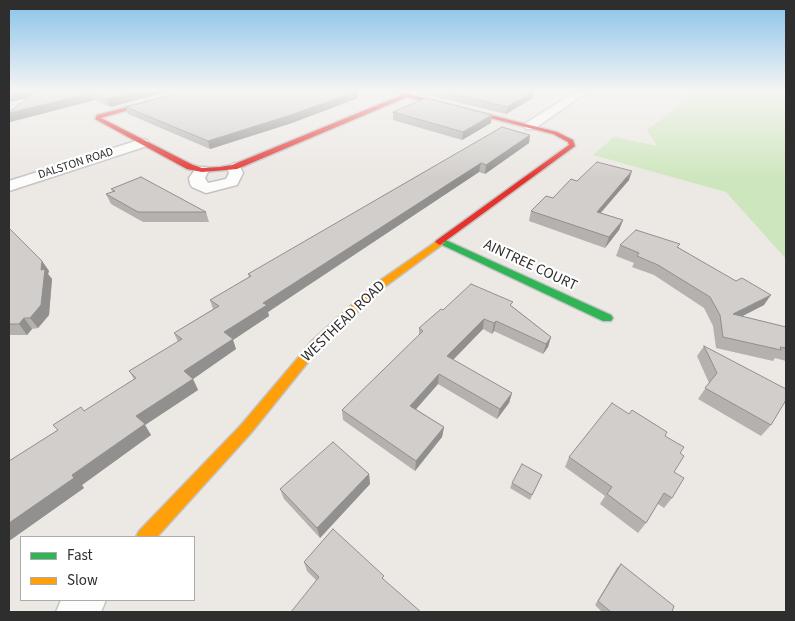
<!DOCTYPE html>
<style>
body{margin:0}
#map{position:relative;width:795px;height:621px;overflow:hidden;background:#ece8e4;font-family:"Source Sans 3",sans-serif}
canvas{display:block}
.frame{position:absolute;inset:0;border:10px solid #2e2e2e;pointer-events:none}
.legend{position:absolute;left:20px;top:536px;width:175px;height:65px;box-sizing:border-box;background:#fff;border:1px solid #ababab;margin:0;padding:6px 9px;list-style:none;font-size:15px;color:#2e2e2e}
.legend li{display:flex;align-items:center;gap:10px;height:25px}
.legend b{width:25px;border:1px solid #ababab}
</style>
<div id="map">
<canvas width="795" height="621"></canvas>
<div class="frame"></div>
<ul class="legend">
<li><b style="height:6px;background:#30b455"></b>Fast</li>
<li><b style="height:6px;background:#ff9f0a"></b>Slow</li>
</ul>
</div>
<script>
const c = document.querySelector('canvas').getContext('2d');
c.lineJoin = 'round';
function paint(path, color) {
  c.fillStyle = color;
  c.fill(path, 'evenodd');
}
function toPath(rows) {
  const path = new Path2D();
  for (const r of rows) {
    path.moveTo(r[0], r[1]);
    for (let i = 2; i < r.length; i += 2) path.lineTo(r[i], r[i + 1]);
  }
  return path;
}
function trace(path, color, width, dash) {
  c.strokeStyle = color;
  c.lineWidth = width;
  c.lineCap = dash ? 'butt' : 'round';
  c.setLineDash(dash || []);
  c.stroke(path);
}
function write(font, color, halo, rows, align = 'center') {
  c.font = font + ' "Source Sans 3",sans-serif';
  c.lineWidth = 4.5;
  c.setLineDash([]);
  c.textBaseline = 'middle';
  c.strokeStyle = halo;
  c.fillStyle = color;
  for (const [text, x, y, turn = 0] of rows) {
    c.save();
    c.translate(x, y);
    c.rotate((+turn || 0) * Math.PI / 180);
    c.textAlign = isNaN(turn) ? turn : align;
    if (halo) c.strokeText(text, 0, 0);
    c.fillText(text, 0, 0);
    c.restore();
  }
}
const green = toPath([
 [685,92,786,92,786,259,726,192,593,155,614,137,657,146,647,130,678,106]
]);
const street = toPath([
 [575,92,587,92,534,129,526,129,524,126,526,123,575,92],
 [142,139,147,140,149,143,147,146,9,191,9,181,142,139],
 [234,163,239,164,243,173,237,185,206,193,192,187,190,184,189,178,197,167,207,167,209,170,205,178,208,183,226,179,229,173,227,167,234,163],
 [61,600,106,600,101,612,56,612,61,600]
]);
const fast = toPath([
 [441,238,611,315,613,318,611,321,603,321,438,243,436,241,441,238]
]);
const slow = toPath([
 [440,239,445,242,443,244,383,288,321,346,251,433,157,537,136,537,139,531,241,425,313,340,375,284,440,239]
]);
const jam = toPath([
 [183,92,192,92,101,118,193,165,202,168,220,167,232,165,402,95,392,92,401,92,557,132,573,140,575,146,440,245,435,242,437,240,569,145,568,142,553,134,407,97,237,169,202,172,187,169,95,119,97,115,183,92]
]);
const wall = toPath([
 [9,92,167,92,110,107,95,100,10,122,28,98,9,102],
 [423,92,534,92,533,98,506,114,424,94],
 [358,98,292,123,210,149,128,114,126,107],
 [393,112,492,115,491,123,462,140,393,120],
 [530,135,529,143,485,174,479,172,363,249,268,312,269,316,233,340,236,349,193,379,198,390,145,425,151,435,82,485,84,488,9,541,9,461,58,430,134,379,129,371,178,342,174,333,213,309,210,300,249,277,248,274],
 [629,180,601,213,623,220,619,230,605,248,529,221,531,211,553,198,577,181],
 [111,189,206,212,209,222,143,222,111,204,106,194,113,191],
 [9,228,42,261,49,271,48,274,52,279,49,315,38,328,32,329,27,335,9,335],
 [620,245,678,247,764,305,742,316,786,327,786,361,775,358,773,361,716,348,713,326,704,308,654,275,632,267,634,263,616,256],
 [512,306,551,337,548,347,543,354,494,331,492,334,483,329,453,360,512,393,509,403,497,419,438,384,416,409,444,427,442,437,415,471,343,420,342,410,419,335,419,328,443,310],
 [704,346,771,425,761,436,698,399,709,383,697,356],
 [629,414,665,436,680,453,674,472,672,498,664,508,658,504,646,523,638,533,600,504,605,496,565,467,569,457],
 [369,474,370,484,320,538,284,499,280,489],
 [542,475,530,500,510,488,512,483],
 [304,562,385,580,316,580,307,571],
 [621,564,672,612,602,612,595,605,617,568]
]);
const shadedWall = toPath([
 [17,92,47,92,47,93,9,102,9,94],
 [137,92,167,92,110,107,107,99],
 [355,92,358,92,358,98,292,123,210,149,208,141],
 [532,92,534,92,533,98,506,114,507,107],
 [92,93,95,100,10,122,9,120,9,113],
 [492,115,491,123,462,140,463,132],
 [530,135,529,143,485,174,486,165],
 [481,163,479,172,268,312,269,316,233,340,236,349,193,379,198,390,145,425,151,435,82,485,84,488,9,541,9,523,72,475,136,416,224,332,263,303],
 [632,171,629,180,593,221,597,212],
 [623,220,619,230,605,248,609,237],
 [42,261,49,271,48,274,52,279,49,315,38,328,30,318,41,270],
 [771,295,764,305,725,325,733,314],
 [24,318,32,329,27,335,19,324],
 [484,319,483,329,446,367,447,356],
 [496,321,494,331,492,334,494,323],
 [551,337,548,347,543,354,546,344],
 [439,374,438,384,410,416,410,406],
 [512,393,509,403,497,419,500,409],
 [444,427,442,437,415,471,416,461],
 [369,474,370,484,320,538,317,528]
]);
const building = toPath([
 [9,92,17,92,9,94,9,92],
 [36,92,137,92,107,99,92,93,9,113,9,112,36,92],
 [184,92,355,92,291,115,208,141,126,107,184,92],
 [447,92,532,92,507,107,447,92],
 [426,98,492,115,463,132,393,112,426,98],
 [502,127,530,135,486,165,481,163,363,239,263,303,267,305,224,332,233,339,184,371,193,379,136,416,145,424,72,475,74,478,9,523,9,461,58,430,53,425,81,407,84,411,136,378,129,371,182,339,174,333,219,306,210,300,251,276,248,274,502,127],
 [597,162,632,171,597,212,623,220,609,237,531,211,546,196,553,198,571,179,577,181,597,162],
 [141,177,206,212,138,212,106,194,115,191,111,189,141,177],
 [9,228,42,261,41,270,45,269,41,305,30,318,24,318,19,324,9,324,9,228],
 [636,230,680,244,677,247,736,281,742,278,771,295,733,314,786,327,786,348,780,347,781,350,723,337,720,315,710,297,658,265,637,256,639,253,620,245,636,230],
 [471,284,513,302,510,305,551,337,546,344,496,321,494,323,484,319,447,356,512,393,500,409,439,374,410,406,444,427,416,461,342,410,423,331,419,328,441,309,443,310,471,284],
 [704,346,786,389,786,400,771,425,705,388,717,373,704,346],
 [612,403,629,414,632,410,667,432,665,436,684,447,680,453,684,456,674,472,684,478,672,498,664,493,646,523,607,494,612,487,569,457,612,403],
 [333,442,369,474,317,528,280,489,333,442],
 [522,464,542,475,532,495,512,483,522,464],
 [333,529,384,576,382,578,421,612,291,612,319,577,304,562,333,529],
 [621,564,674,606,672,612,611,612,598,601,621,564]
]);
const farStreetnames = [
 ["DALSTON ROAD",76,164,-18]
];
const streetNames = [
 ["AINTREE COURT",530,266,25],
 ["WESTHEAD ROAD",344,322,-44]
];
paint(green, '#cee6be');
trace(street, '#c5c4c5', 3);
trace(fast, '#c5c4c5', 3);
trace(slow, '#c5c4c5', 3);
trace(jam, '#c5c4c5', 3);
paint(street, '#fcfcfb');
paint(fast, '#30b455');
paint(slow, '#ff9f0a');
paint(jam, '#e5322d');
paint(wall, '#b4b1af');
paint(shadedWall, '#92908e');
paint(building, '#d1cecb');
trace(building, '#92908e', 1);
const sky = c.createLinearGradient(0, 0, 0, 179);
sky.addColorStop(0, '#88c2ea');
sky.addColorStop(0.51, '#f6f5f3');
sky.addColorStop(1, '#f6f5f300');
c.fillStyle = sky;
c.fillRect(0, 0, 795, 179);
write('12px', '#2e2e2e', '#fff', farStreetnames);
write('15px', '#2e2e2e', '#fff', streetNames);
</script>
